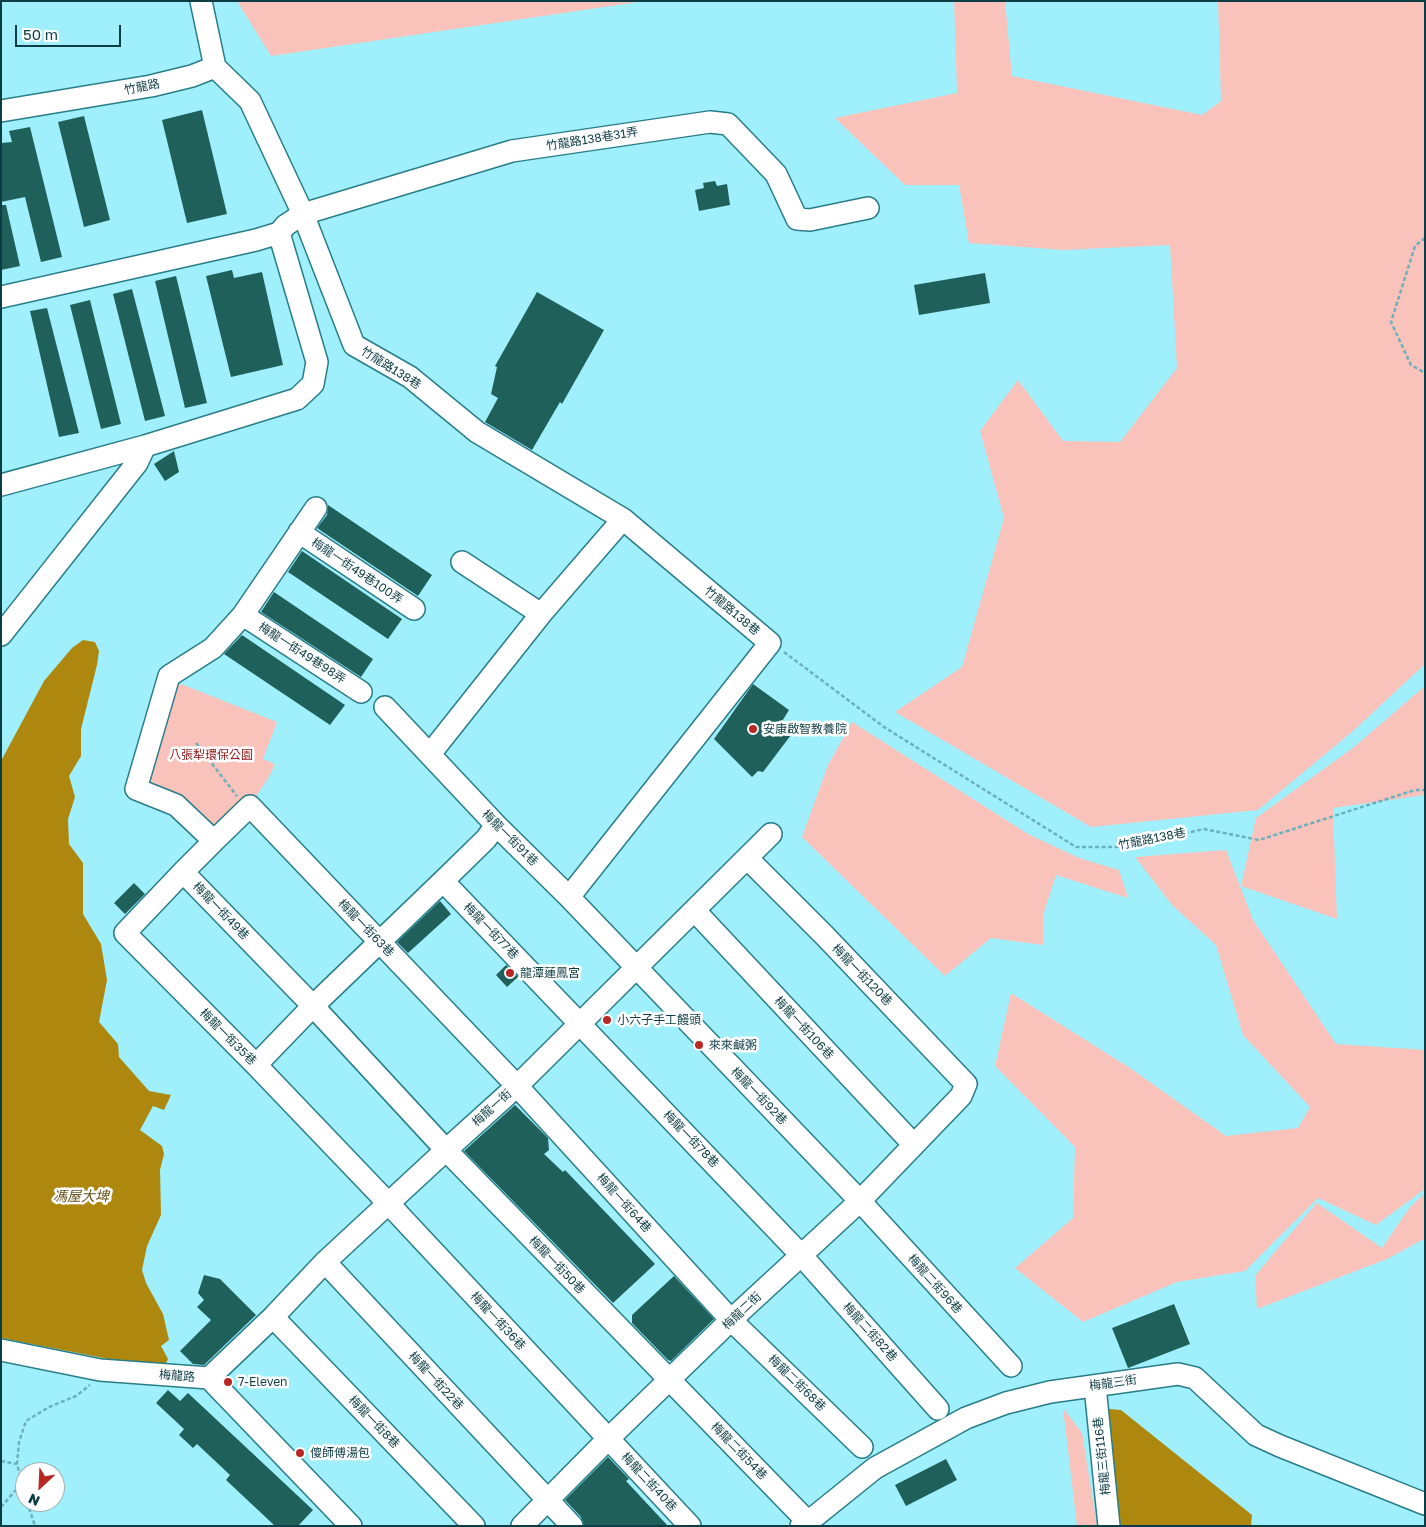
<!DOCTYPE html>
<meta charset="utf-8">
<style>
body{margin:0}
#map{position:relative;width:1426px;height:1527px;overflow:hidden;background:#9ff0fc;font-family:"Golos Text",sans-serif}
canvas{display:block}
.frame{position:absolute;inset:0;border:2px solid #0d3d44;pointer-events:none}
.north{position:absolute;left:15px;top:1462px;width:50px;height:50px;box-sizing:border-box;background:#fff;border:1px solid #9eb1b4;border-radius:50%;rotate:205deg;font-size:14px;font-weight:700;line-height:20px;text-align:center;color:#0d3d44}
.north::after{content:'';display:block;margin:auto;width:18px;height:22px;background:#b72822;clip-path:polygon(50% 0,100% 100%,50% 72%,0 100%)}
.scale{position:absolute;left:15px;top:25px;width:106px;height:22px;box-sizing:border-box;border:2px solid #0d3d44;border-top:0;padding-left:6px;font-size:15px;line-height:18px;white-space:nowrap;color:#0d3d44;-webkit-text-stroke:4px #fff;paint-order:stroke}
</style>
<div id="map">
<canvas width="1426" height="1527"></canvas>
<div class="frame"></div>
<div class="north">N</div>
<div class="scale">50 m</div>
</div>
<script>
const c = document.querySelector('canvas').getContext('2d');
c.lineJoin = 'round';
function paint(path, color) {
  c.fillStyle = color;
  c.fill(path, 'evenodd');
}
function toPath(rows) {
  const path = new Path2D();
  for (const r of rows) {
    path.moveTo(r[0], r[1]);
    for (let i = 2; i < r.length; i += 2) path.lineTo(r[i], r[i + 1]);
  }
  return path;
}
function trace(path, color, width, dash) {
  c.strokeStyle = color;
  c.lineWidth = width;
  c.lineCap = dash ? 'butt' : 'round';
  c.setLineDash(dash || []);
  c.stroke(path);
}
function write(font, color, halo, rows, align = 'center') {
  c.font = font + ' "Golos Text","Noto Sans TC",sans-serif';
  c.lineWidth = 5;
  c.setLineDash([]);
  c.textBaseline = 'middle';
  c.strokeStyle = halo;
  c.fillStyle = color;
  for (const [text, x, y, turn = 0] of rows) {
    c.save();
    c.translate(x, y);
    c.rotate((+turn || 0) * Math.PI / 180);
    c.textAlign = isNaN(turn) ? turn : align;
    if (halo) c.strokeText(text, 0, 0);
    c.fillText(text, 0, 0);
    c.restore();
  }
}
const green = toPath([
 [237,1,645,1,271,56],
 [954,1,1005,1,1012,76,1202,115,1221,101,1218,1,1425,1,1425,664,1353,731,1258,810,1091,827,895,712,962,667,1004,518,980,431,1018,380,1063,441,1120,442,1177,368,1170,245,1064,250,969,243,959,185,905,185,835,118,957,93],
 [176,682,277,722,263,759,275,764,270,775,253,801,214,832,145,787],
 [1425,686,1425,795,1333,808,1337,919,1241,886,1256,818,1354,747],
 [852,722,1028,834,1079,858,1119,870,1128,898,1056,875,1043,915,1043,945,991,938,945,976,802,837,828,765],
 [1226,850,1253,920,1336,1044,1425,1050,1425,1189,1376,1225,1318,1198,1245,1271,1177,1282,1083,1322,1015,1268,1073,1218,1075,1147,995,1066,1011,993,1130,1068,1226,1136,1298,1128,1310,1107,1243,1035,1216,945,1172,905,1135,857],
 [1425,1193,1424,1239,1387,1259,1257,1309,1255,1276,1273,1254,1317,1203,1382,1248,1410,1207],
 [1063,1408,1082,1433,1097,1526,1077,1526]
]);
const water = toPath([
 [83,640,95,642,99,651,97,665,81,729,81,756,69,776,75,797,68,819,69,844,83,863,83,914,101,944,107,980,99,1022,118,1044,119,1057,149,1091,171,1095,164,1110,153,1106,140,1130,162,1146,164,1154,160,1170,161,1215,147,1246,142,1270,146,1283,163,1314,169,1340,161,1346,168,1359,166,1363,144,1366,1,1338,1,761,44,681,72,648],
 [1109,1409,1121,1410,1252,1515,1251,1526,1117,1526,1102,1415]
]);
const building = toPath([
 [202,110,227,214,187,223,162,120],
 [84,116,110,220,84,227,58,122],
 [30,127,62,257,41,262,25,197,1,202,1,143,12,142,9,131],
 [715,181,717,186,727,184,730,205,699,211,695,190,704,188,703,183],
 [1,205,6,205,20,266,1,270],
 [232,270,234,278,262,272,283,365,231,377,206,276],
 [985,273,990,303,919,315,914,285],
 [176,276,207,403,185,408,155,281],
 [132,289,165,416,145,421,113,294],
 [537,292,604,330,562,404,560,402,532,450,485,422,498,398,491,394,497,367,495,366],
 [90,300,121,424,101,429,70,305],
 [47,308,79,433,59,437,30,311],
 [174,451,179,472,165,481,154,464],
 [328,505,432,575,418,596,317,528,327,515],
 [302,551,402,619,388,639,288,572],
 [274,592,373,659,361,677,261,612],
 [242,635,345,705,330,725,224,654],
 [753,684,789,710,781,723,791,735,763,772,758,771,752,777,714,739],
 [134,883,145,894,125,914,114,903],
 [440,901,451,914,408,953,397,942],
 [506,965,518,977,507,987,496,975],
 [515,1105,548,1138,549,1150,544,1154,563,1172,565,1170,655,1264,613,1303,464,1151],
 [204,1275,220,1279,256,1315,204,1365,193,1364,180,1351,211,1320,197,1307,204,1300,198,1293],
 [674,1276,714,1319,671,1361,668,1360,632,1323,632,1315],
 [1174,1304,1190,1344,1128,1368,1112,1328],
 [168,1390,180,1401,188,1393,313,1510,298,1526,275,1526,226,1480,230,1475,197,1444,193,1448,179,1435,184,1429,156,1403],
 [608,1457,629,1479,626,1481,668,1526,584,1526,581,1517,565,1500],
 [946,1459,957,1480,906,1506,895,1485]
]);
const path = toPath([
 [1425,238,1415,246,1391,322,1411,365,1425,373],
 [784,652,884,727,1076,847,1124,847,1204,829,1259,840,1415,790,1425,790],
 [196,743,237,796],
 [1,1461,17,1464],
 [25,1496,17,1464,19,1442,26,1421,49,1407,76,1396,90,1385],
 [27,1502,35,1526],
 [1,1507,21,1484]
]);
const minor = toPath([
 [215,67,250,101,303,214,354,345,410,377,477,432,623,519,770,643,569,897],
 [1,111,151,86,192,76,215,67,201,1],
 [279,233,286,225,303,214,512,151,710,122,728,124,776,174,797,219,810,220,868,208],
 [1,297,256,240,279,233,317,362,313,384,297,399,145,446,137,463,1,635],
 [1,485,145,446],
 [316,508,243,615,213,648,169,676,136,789,176,805,214,841,183,872,313,1006,446,1150,808,1522],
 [299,532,414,609],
 [462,562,541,614],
 [243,615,361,692],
 [385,707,496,825,569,897,860,1201,1011,1366],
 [430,754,541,614,623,519],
 [214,841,250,806,517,1086,731,1320,862,1447],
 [183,872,125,933,256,1065,388,1203,690,1526],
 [443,881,801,1255,938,1409],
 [695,911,914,1145],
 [256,1065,313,1006,443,881,486,839,496,825],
 [325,1262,572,1526],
 [273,1317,474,1526],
 [1,1350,100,1370,209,1378,351,1526],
 [209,1378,273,1317,325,1262,446,1150,517,1086,771,834],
 [1095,1386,1109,1526],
 [522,1526,608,1439,731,1320,860,1201,961,1096,966,1084,825,936,747,858],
 [801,1526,808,1522,875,1468,966,1418,1006,1403,1050,1392,1178,1374,1195,1378,1256,1435,1280,1446,1425,1504]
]);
const markers = [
 [753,729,5,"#b72822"],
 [510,973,5,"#b72822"],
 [607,1020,5,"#b72822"],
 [699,1045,5,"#b72822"],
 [228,1382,5,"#b72822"],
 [300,1453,5,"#b72822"]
];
const streetNames = [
 ["竹龍路",142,87,-11],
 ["竹龍路138巷31弄",592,139,-9],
 ["竹龍路138巷",391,368,32],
 ["梅龍一街49巷100弄",357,571,34],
 ["竹龍路138巷",732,611,40],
 ["梅龍一街49巷98弄",302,653,33],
 ["梅龍一街91巷",510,838,45],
 ["竹龍路138巷",1152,839,-11],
 ["梅龍一街49巷",221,911,46],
 ["梅龍一街63巷",366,928,46],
 ["梅龍一街77巷",491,931,46],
 ["梅龍一街120巷",862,975,46],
 ["梅龍一街106巷",804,1028,47],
 ["梅龍一街35巷",228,1037,45],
 ["梅龍一街92巷",759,1096,46],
 ["梅龍一街",492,1108,-42],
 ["梅龍一街78巷",691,1139,46],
 ["梅龍一街64巷",624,1203,48],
 ["梅龍一街50巷",557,1265,46],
 ["梅龍二街96巷",935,1284,48],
 ["梅龍二街",742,1311,-43],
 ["梅龍一街36巷",498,1321,47],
 ["梅龍二街82巷",870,1332,48],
 ["梅龍路",177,1376,4],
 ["梅龍一街22巷",436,1381,47],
 ["梅龍二街68巷",797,1383,44],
 ["梅龍三街",1113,1383,-8],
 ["梅龍一街8巷",374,1422,46],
 ["梅龍二街54巷",739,1451,46],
 ["梅龍三街116巷",1102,1456,-96],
 ["梅龍二街40巷",649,1482,47]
];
const poiNames = [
 ["安康啟智教養院",763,729],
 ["龍潭蓮鳳宮",520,973],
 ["小六子手工饅頭",617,1020],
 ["來來鹹粥",709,1045],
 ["7-Eleven",238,1382],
 ["傻師傅湯包",310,1453]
];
const parkNames = [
 ["八張犁環保公園",211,755]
];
const waterNames = [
 ["馮屋大埤",81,1197]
];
paint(green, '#f9c3bb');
paint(water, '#ae880e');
paint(building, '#20605b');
trace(minor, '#297d89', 24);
trace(path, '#6bb0ba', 2.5, [4, 2.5]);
trace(minor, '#fff', 21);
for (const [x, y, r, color] of markers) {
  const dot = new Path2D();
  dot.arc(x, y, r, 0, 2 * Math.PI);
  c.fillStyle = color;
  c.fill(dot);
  trace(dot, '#fff', 2);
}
write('12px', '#0d3d44', '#fff', streetNames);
write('12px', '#0d3d44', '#fff', poiNames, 'left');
write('12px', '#8d1714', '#fff', parkNames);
write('italic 14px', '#65501a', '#fff', waterNames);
</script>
